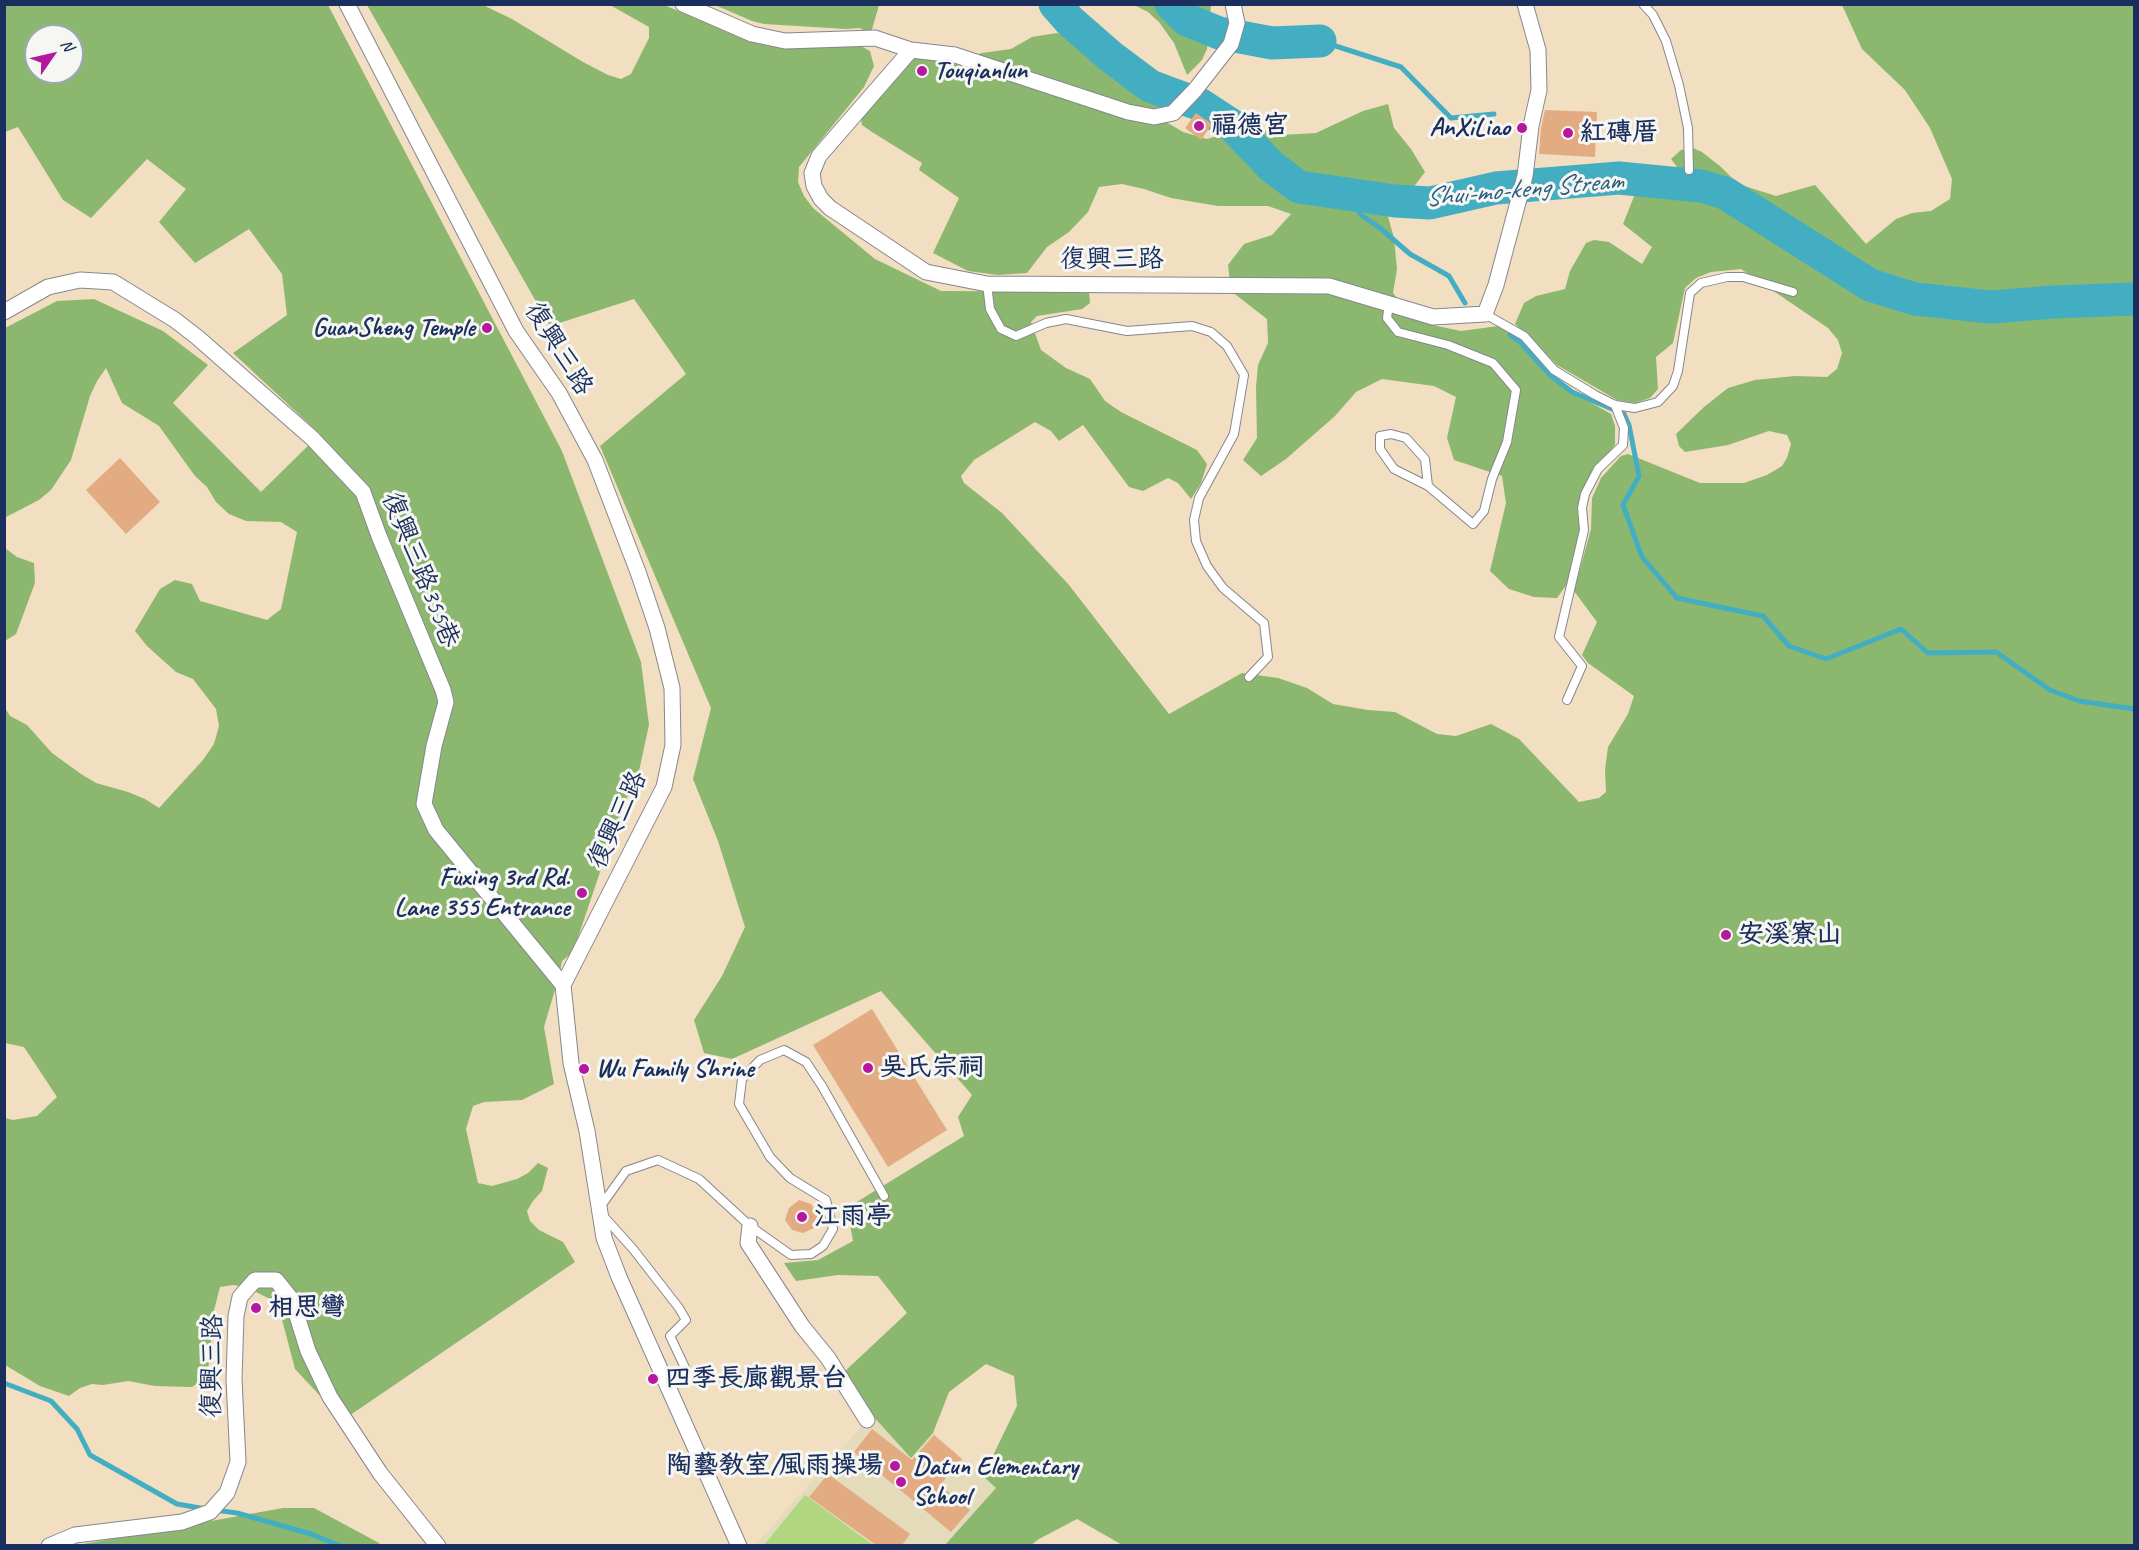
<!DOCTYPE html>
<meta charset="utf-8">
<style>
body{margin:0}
#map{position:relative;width:2139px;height:1550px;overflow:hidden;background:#f2dec1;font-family:Caveat,sans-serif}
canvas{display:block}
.frame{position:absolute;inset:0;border:6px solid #1b2f5e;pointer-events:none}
.north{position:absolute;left:24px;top:24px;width:60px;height:60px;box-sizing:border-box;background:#f6f6f2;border:2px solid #9ea6b7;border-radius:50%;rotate:56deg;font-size:16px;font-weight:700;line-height:24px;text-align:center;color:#1b2f5e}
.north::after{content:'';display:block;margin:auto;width:21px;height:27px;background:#b5179e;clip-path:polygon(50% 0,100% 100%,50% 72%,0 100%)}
</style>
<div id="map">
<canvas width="2139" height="1550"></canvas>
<div class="frame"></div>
<div class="north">N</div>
</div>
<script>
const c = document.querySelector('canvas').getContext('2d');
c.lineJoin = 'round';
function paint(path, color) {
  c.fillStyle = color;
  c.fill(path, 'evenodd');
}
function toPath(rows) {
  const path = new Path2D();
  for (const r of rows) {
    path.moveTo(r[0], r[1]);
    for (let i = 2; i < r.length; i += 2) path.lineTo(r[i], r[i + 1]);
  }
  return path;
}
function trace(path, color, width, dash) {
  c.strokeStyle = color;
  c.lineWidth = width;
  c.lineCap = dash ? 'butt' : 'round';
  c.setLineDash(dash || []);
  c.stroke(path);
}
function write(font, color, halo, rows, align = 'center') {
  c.font = font + ' Caveat,"LXGW WenKai TC",sans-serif';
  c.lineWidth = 6;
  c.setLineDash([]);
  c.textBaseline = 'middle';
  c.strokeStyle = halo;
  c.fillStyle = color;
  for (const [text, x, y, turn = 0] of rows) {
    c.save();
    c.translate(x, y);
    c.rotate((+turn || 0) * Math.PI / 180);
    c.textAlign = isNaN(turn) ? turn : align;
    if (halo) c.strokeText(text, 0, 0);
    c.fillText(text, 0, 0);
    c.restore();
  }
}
const built = toPath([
 [872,1415,911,1457,933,1433,997,1488,945,1545,754,1546]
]);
const green = toPath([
 [805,1495,873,1545,764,1545]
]);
const forest = toPath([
 [5,5,328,5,562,451,641,662,649,725,635,789,627,797,622,807,573,952,562,961,559,976,544,1027,554,1084,522,1100,484,1102,473,1106,466,1129,478,1183,492,1186,517,1179,528,1173,538,1163,548,1168,542,1191,533,1201,527,1211,530,1221,539,1230,563,1242,575,1262,340,1422,322,1398,295,1369,279,1308,270,1299,246,1287,233,1285,220,1287,210,1326,212,1357,202,1380,192,1387,155,1386,128,1381,103,1385,92,1384,80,1388,69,1396,40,1386,5,1365,5,1118,13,1120,37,1116,57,1097,24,1047,5,1043,5,708,10,716,27,725,52,753,81,774,96,783,128,792,145,799,159,808,203,760,214,744,219,726,216,709,193,679,176,672,147,646,135,631,160,589,175,580,192,584,200,601,267,620,281,609,297,532,281,522,246,521,229,514,216,502,207,487,195,476,159,426,122,403,106,368,97,381,90,396,71,460,51,490,39,500,6,517,5,520,5,328,57,301,94,299,163,331,208,365,173,403,261,492,320,434,233,353,287,315,282,274,249,229,195,263,159,222,186,189,147,159,91,218,63,200,18,127,5,132],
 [36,36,72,36,72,72,36,72],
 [367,5,483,5,512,19,583,62,608,75,621,79,631,74,649,38,649,27,610,5,664,5,750,41,788,48,859,45,870,51,874,66,864,87,799,167,798,182,804,196,813,208,875,259,941,291,1089,292,1090,303,1082,309,1037,316,1031,322,1041,350,1066,368,1090,379,1105,401,1121,412,1197,450,1207,464,1201,483,1191,499,1178,483,1168,478,1143,491,1129,487,1083,425,1059,441,1051,431,1035,422,974,460,961,476,964,483,1002,513,1069,585,1169,714,1242,673,1278,678,1307,688,1333,704,1368,710,1395,712,1437,734,1456,736,1491,724,1519,739,1579,802,1599,798,1606,792,1605,770,1608,747,1628,714,1634,696,1588,663,1582,655,1597,622,1574,591,1591,529,1592,498,1601,478,1621,456,1628,454,1700,483,1744,483,1767,475,1782,466,1787,458,1791,444,1787,435,1769,431,1728,445,1685,452,1679,446,1676,434,1704,407,1728,388,1755,380,1795,376,1827,377,1837,369,1842,353,1838,340,1828,328,1741,269,1711,272,1696,278,1685,288,1673,343,1656,357,1658,389,1650,398,1635,403,1617,400,1557,365,1515,324,1524,303,1536,296,1565,289,1570,271,1586,243,1594,240,1609,242,1642,264,1652,247,1623,224,1635,194,1689,200,1695,196,1695,191,1671,159,1681,150,1693,148,1702,152,1721,167,1738,184,1776,196,1815,185,1866,244,1896,219,1912,213,1931,211,1950,199,1952,179,1930,128,1905,90,1862,49,1842,5,2134,5,2134,1545,1124,1546,1077,1519,1039,1539,1031,1545,945,1545,996,1488,983,1476,1017,1406,1014,1376,986,1364,949,1392,933,1433,911,1458,872,1415,843,1373,907,1313,878,1276,838,1275,796,1281,784,1263,818,1260,853,1241,847,1208,964,1136,958,1117,972,1095,881,991,732,1059,704,1053,694,1020,722,976,745,927,718,841,693,779,711,708,600,446,686,374,634,299,550,326],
 [715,5,879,5,871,33,859,28,846,29,764,24,752,21],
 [1134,5,1211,5,1207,49,1202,60,1187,75,1174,43,1159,22,1148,12],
 [1057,33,1079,40,1119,46,1147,70,1166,103,1158,117,1183,132,1207,139,1251,126,1280,135,1316,133,1363,111,1388,104,1394,128,1411,149,1425,172,1409,193,1387,213,1394,238,1397,269,1393,293,1411,316,1437,326,1461,331,1498,326,1518,337,1538,357,1560,385,1611,414,1615,426,1615,445,1602,461,1580,498,1580,531,1567,584,1557,598,1534,597,1509,589,1490,571,1506,503,1502,476,1454,460,1447,438,1456,397,1434,386,1382,379,1356,392,1335,416,1286,459,1261,476,1243,460,1257,438,1256,387,1258,365,1268,343,1267,319,1231,291,1228,265,1244,244,1272,235,1291,214,1268,206,1218,206,1171,198,1144,189,1122,184,1099,187,1088,212,1069,232,1047,247,1027,273,998,275,968,271,933,253,959,198,919,170,922,163,872,132,862,125,861,119,912,60,918,57,954,61,982,53,1011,49,1032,37],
 [5,548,17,557,34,563,35,583,16,634,5,641],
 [283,1508,314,1508,379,1543,380,1545,72,1546]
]);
const stream = toPath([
 [1320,41,1401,67,1451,118,1494,114],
 [1350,195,1361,215,1380,228,1410,254,1449,276,1465,303],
 [1510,335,1520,342,1550,375,1572,392,1624,414,1629,425,1639,476,1623,505,1642,557,1677,598,1763,616,1789,646,1826,659,1901,629,1928,653,1996,652,2050,690,2079,701,2134,709],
 [4,1383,51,1401,77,1429,90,1455,177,1504,206,1509],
 [215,1510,237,1513,311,1534,340,1546]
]);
const river = toPath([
 [1055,4,1070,21,1110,56,1150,86,1201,105,1233,126,1271,166,1299,187,1395,201,1430,203,1496,188,1619,178,1701,186,1725,193,1870,285,1915,299,1991,307,2055,302,2134,299],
 [1171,4,1187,20,1219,33,1272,43,1320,41]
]);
const building = toPath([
 [1545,110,1597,112,1595,157,1539,154,1541,128],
 [1196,113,1212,124,1201,140,1185,128],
 [120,458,160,502,126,534,86,490],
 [872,1009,947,1130,888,1167,813,1045],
 [799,1200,811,1204,818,1215,814,1228,803,1233,792,1230,785,1220,789,1208],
 [872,1429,912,1460,934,1435,962,1459,940,1485,970,1510,951,1532,854,1452],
 [828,1474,910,1534,902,1545,876,1545,809,1497]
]);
const lane = toPath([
 [1643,4,1653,15,1666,41,1679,85,1688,128,1689,170],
 [987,284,990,309,1001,329,1016,336,1046,323,1066,319,1127,331,1192,326,1211,332,1227,346,1244,375,1234,434,1199,498,1194,520,1196,541,1207,566,1223,588,1264,623,1268,657,1249,677],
 [1389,304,1387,318,1398,332,1448,345,1493,363,1516,390,1507,442,1492,479,1484,511,1473,524,1428,486,1425,459,1406,438,1391,434,1380,436,1380,449,1394,469,1428,486],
 [1485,314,1524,336,1554,370,1595,395,1615,405,1635,408,1658,402,1673,386,1678,371,1690,293,1701,283,1727,277,1743,277,1793,292],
 [1567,700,1582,666,1559,637,1584,530,1582,508,1585,494,1598,469,1623,445,1624,428,1615,405],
 [689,1376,670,1336,686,1320,679,1308,633,1249,598,1210,626,1171,658,1160,699,1179,750,1226,791,1255,811,1254,823,1246,833,1229,826,1200,790,1178,770,1157,739,1104,742,1079,760,1060,784,1050,806,1062,822,1086,884,1196]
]);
const street = toPath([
 [347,4,516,331,559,393,595,460,638,572,657,628,672,688,673,745,664,787,563,985,571,1063,587,1131,604,1238,619,1277,739,1546],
 [683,4,752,34,785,41,875,38,911,50,955,55,1128,112,1154,117,1173,113,1195,90,1231,44,1237,23,1233,4],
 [911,50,819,156,812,173,814,186,821,199,830,208,926,272,987,284,1329,286,1433,317,1485,314,1496,285,1525,176,1531,126,1539,90,1538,50,1525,4],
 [4,312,48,287,80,280,113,282,175,320,197,337,312,438,363,492,379,536,443,690,446,702,434,746,424,804,436,830,563,985],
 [750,1226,748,1243,802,1326,828,1358,867,1420],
 [49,1546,75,1535,182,1522,210,1512,227,1493,238,1462,234,1379,236,1316,240,1297,255,1280,276,1280,292,1300,308,1351,330,1397,380,1473,438,1546]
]);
const markers = [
 [922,71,6,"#b5179e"],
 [1199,126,6,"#b5179e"],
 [1522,128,6,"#b5179e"],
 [1568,133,6,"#b5179e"],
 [487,328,6,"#b5179e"],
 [582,893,6,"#b5179e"],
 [1726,935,6,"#b5179e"],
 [868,1068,6,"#b5179e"],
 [584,1069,6,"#b5179e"],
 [802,1217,6,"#b5179e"],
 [256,1308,6,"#b5179e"],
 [653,1379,6,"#b5179e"],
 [895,1466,6,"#b5179e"],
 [901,1482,6,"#b5179e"]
];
const poiNames = [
 ["Touqianlun",934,71],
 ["福德宮",1211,126],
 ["AnXiLiao",1510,128,"right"],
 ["紅磚厝",1580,133],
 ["GuanSheng Temple",475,328,"right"],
 ["Fuxing 3rd Rd.",570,878,"right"],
 ["Lane 355 Entrance",570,908,"right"],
 ["安溪寮山",1738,935],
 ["吳氏宗祠",880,1068],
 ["Wu Family Shrine",596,1069],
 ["江雨亭",814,1217],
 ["相思彎",268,1308],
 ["四季長廊觀景台",665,1379],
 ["陶藝教室/風雨操場",883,1466,"right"],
 ["Datun Elementary",913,1467],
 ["School",913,1497]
];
const streetNames = [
 ["復興三路",1112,260],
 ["復興三路",558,349,58],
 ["復興三路355巷",420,570,68],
 ["復興三路",618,820,-65],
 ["復興三路",213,1366,-89]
];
const waterNames = [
 ["Shui-mo-keng Stream",1524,190,-5]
];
paint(built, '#e3dbba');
paint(green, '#b0d67f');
paint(forest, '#8cb76e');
trace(stream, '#43aec2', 5);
trace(river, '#43aec2', 33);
paint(building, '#e3ab82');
trace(lane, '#868690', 10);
trace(street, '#868690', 17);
trace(lane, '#fff', 8);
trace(street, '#fff', 15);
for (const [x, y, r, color] of markers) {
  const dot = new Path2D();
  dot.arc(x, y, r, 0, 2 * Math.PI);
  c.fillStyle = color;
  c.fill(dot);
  trace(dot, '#f6f6f2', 2);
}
write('bold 26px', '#1b2f5e', '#f6f6f2', poiNames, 'left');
write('26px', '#1b2f5e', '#f6f6f2', streetNames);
write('italic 27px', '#295b81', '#f6f6f2', waterNames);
</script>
